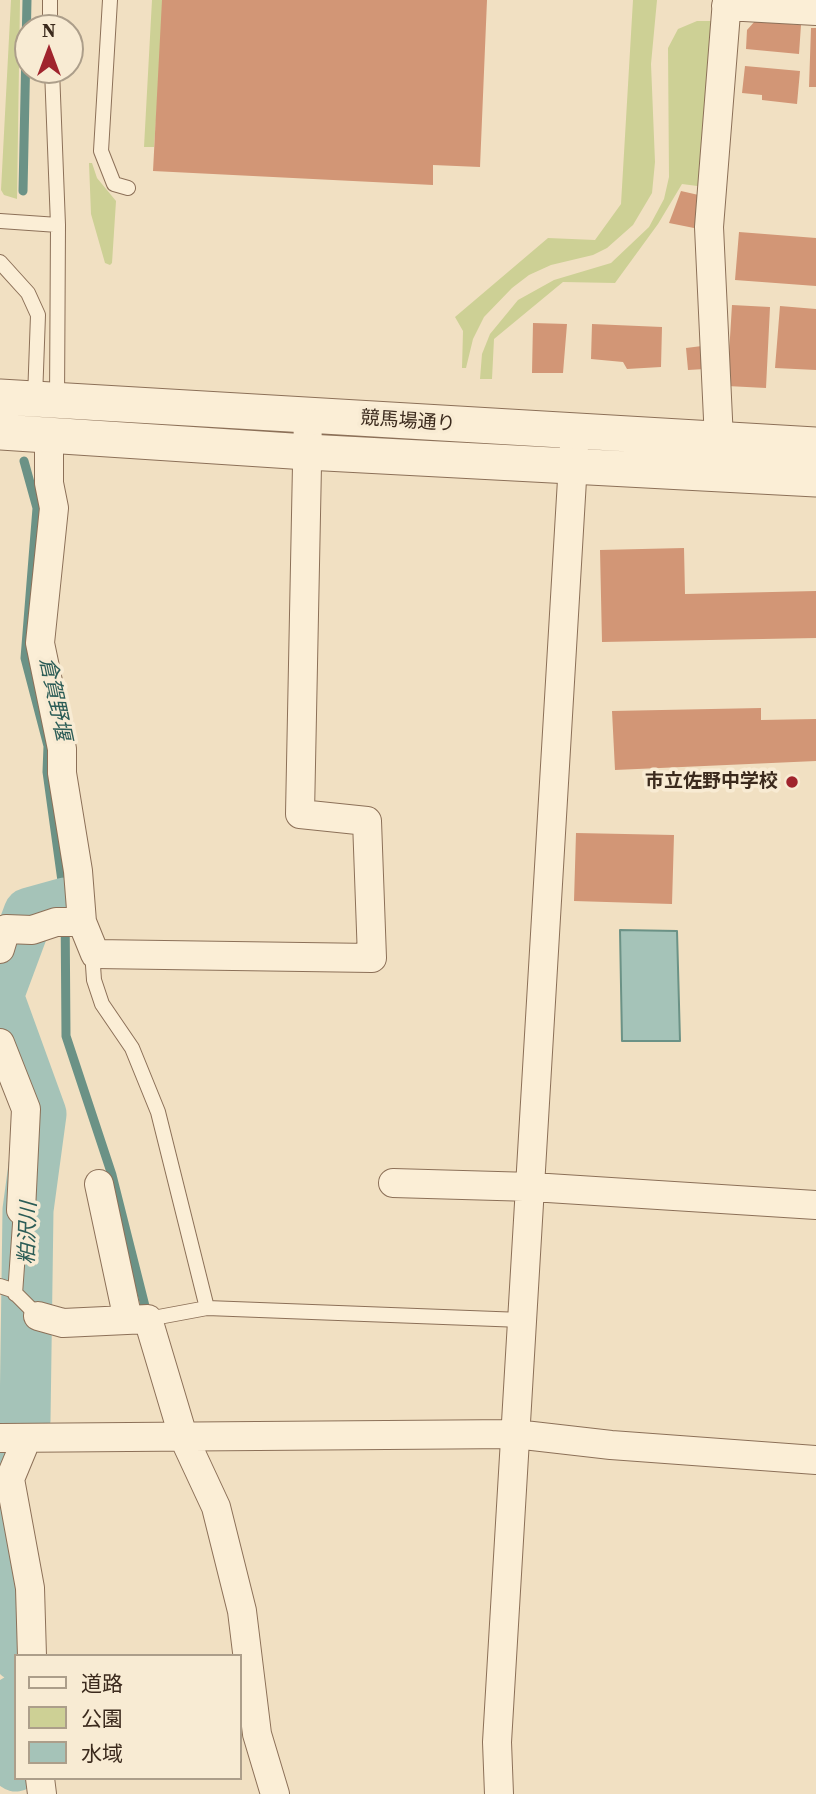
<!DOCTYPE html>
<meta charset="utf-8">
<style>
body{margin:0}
#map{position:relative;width:816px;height:1794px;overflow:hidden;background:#f1e0c2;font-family:"Source Serif 4","Noto Sans JP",serif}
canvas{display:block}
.legend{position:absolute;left:14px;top:1654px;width:228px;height:126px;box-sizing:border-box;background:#f8ebd3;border:2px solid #ac9e8a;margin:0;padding:9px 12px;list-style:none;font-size:21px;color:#3b2a1d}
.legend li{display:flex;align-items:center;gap:14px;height:35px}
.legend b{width:35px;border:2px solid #ac9e8a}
.north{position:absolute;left:14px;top:14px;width:70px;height:70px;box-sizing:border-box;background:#f8ebd3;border:2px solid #ac9e8a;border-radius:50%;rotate:0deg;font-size:19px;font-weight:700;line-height:28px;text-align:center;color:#3b2a1d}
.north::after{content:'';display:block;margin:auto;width:24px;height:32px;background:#a0242d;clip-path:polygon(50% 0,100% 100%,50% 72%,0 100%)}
</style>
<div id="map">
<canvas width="816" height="1794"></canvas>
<ul class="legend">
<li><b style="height:9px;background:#fbeed6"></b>道路</li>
<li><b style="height:19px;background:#cdd095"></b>公園</li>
<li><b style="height:19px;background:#a5c3b8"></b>水域</li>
</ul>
<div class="north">N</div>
</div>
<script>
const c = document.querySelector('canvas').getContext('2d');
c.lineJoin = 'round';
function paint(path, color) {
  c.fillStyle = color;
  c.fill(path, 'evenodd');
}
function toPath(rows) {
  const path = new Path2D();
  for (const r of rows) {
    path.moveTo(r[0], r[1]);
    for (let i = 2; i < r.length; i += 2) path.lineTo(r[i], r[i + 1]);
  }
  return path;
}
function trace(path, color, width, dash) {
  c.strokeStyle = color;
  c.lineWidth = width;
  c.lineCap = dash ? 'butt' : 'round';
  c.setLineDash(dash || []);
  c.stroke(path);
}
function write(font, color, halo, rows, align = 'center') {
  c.font = font + ' "Source Serif 4","Noto Sans JP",serif';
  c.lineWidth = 7;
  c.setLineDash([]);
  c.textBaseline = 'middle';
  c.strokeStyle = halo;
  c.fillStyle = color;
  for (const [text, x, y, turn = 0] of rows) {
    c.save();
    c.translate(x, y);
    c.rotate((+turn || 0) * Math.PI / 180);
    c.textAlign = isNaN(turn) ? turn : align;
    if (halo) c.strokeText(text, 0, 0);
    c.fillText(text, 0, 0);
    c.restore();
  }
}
const green = toPath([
 [11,0,20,0,17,199,4,195,1,190],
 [152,0,165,0,154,147,144,147],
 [633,0,657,0,651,64,655,162,652,193,633,225,607,248,593,255,551,265,529,275,512,288,484,317,473,339,466,368,462,368,463,331,455,317,548,238,595,240,621,204],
 [697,21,718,21,705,187,682,184,658,224,615,283,563,282,494,339,492,379,480,379,482,354,490,334,518,300,554,280,611,263,649,227,664,199,669,177,668,48,678,29],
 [89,163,92,163,97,178,116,201,112,263,110,265,105,263,91,214]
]);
const water = toPath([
 [620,930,677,931,680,1041,622,1041,620,930]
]);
const stream = toPath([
 [23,191,27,0],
 [24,461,37,508,25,658,48,746,47,772,65,903,66,1036,112,1175,146,1310]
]);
const river = toPath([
 [0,991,29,913,65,903],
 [0,1001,41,1114,28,1210,25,1421,0,1466],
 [0,1505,18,1656],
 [16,1700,9,1754,16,1766]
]);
const building = toPath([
 [162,0,487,0,480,167,433,165,433,185,153,171],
 [755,21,801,25,799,54,746,49,747,30],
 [811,28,816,28,816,87,809,87],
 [745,66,800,71,797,104,762,100,762,95,742,93],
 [681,191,703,196,694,228,669,223],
 [739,232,816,238,816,286,735,280],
 [732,305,770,307,766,388,727,386],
 [780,306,816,309,816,370,775,368],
 [533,323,567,324,563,373,532,373],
 [592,324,662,327,661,367,627,369,623,362,591,359],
 [702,346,705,369,688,370,686,348],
 [684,548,685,594,816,591,816,638,602,642,600,550],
 [761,708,761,720,816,719,816,761,615,770,612,711],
 [576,833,674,835,672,904,574,901]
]);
const service = toPath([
 [110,0,101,151,114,184,128,188],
 [50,28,50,0],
 [52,70,58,225,57,401],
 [0,221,58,225],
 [0,262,28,293,38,315,35,398],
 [92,951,94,980,102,1004,132,1048,158,1112,207,1308],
 [0,1286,12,1290,38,1316],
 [15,1294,21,1210],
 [148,1319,207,1308,522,1320]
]);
const minor = toPath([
 [726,6,816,11],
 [49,435,49,483,54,508,40,643,62,749,62,773,78,871,82,922,95,954,372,958,367,821,300,814,308,415],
 [719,440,709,227,727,0],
 [0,949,6,929,32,930,56,922,82,922],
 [0,1043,26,1109,21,1210],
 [393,1183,532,1187,816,1205],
 [99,1184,128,1320],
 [38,1316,63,1323,148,1319,183,1436,216,1507,242,1611,257,1734,275,1794],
 [0,1438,515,1434,611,1445,816,1460],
 [27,1438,10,1479,30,1588,32,1656],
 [40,1778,42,1794],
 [499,1794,497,1742,574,446]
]);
const tertiary = toPath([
 [0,397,816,445],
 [0,432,307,452,816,479]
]);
const markers = [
 [792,782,7,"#a0242d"]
];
const streetNames = [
 ["競馬場通り",408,422,4]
];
const poiNames = [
 ["市立佐野中学校",778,782]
];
const waterNames = [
 ["倉賀野堰",54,699,78],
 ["粕沢川",29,1233,-88]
];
paint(green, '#cdd095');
paint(water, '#a5c3b8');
trace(water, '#6b9286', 2);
trace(stream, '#6b9286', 9);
trace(river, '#a5c3b8', 51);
paint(building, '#d29676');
trace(service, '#8c7058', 16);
trace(minor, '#8c7058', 30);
trace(tertiary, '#8c7058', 37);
trace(service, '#fbeed6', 14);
trace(minor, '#fbeed6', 28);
trace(tertiary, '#fbeed6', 35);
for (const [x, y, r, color] of markers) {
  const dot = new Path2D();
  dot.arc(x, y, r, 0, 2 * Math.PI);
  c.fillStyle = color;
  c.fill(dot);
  trace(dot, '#f8ebd3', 2.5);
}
write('19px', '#3b2a1d', '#f8ebd3', streetNames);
write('bold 19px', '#3b2a1d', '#f8ebd3', poiNames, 'right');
write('italic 21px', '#2b5c56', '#f8ebd3', waterNames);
</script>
